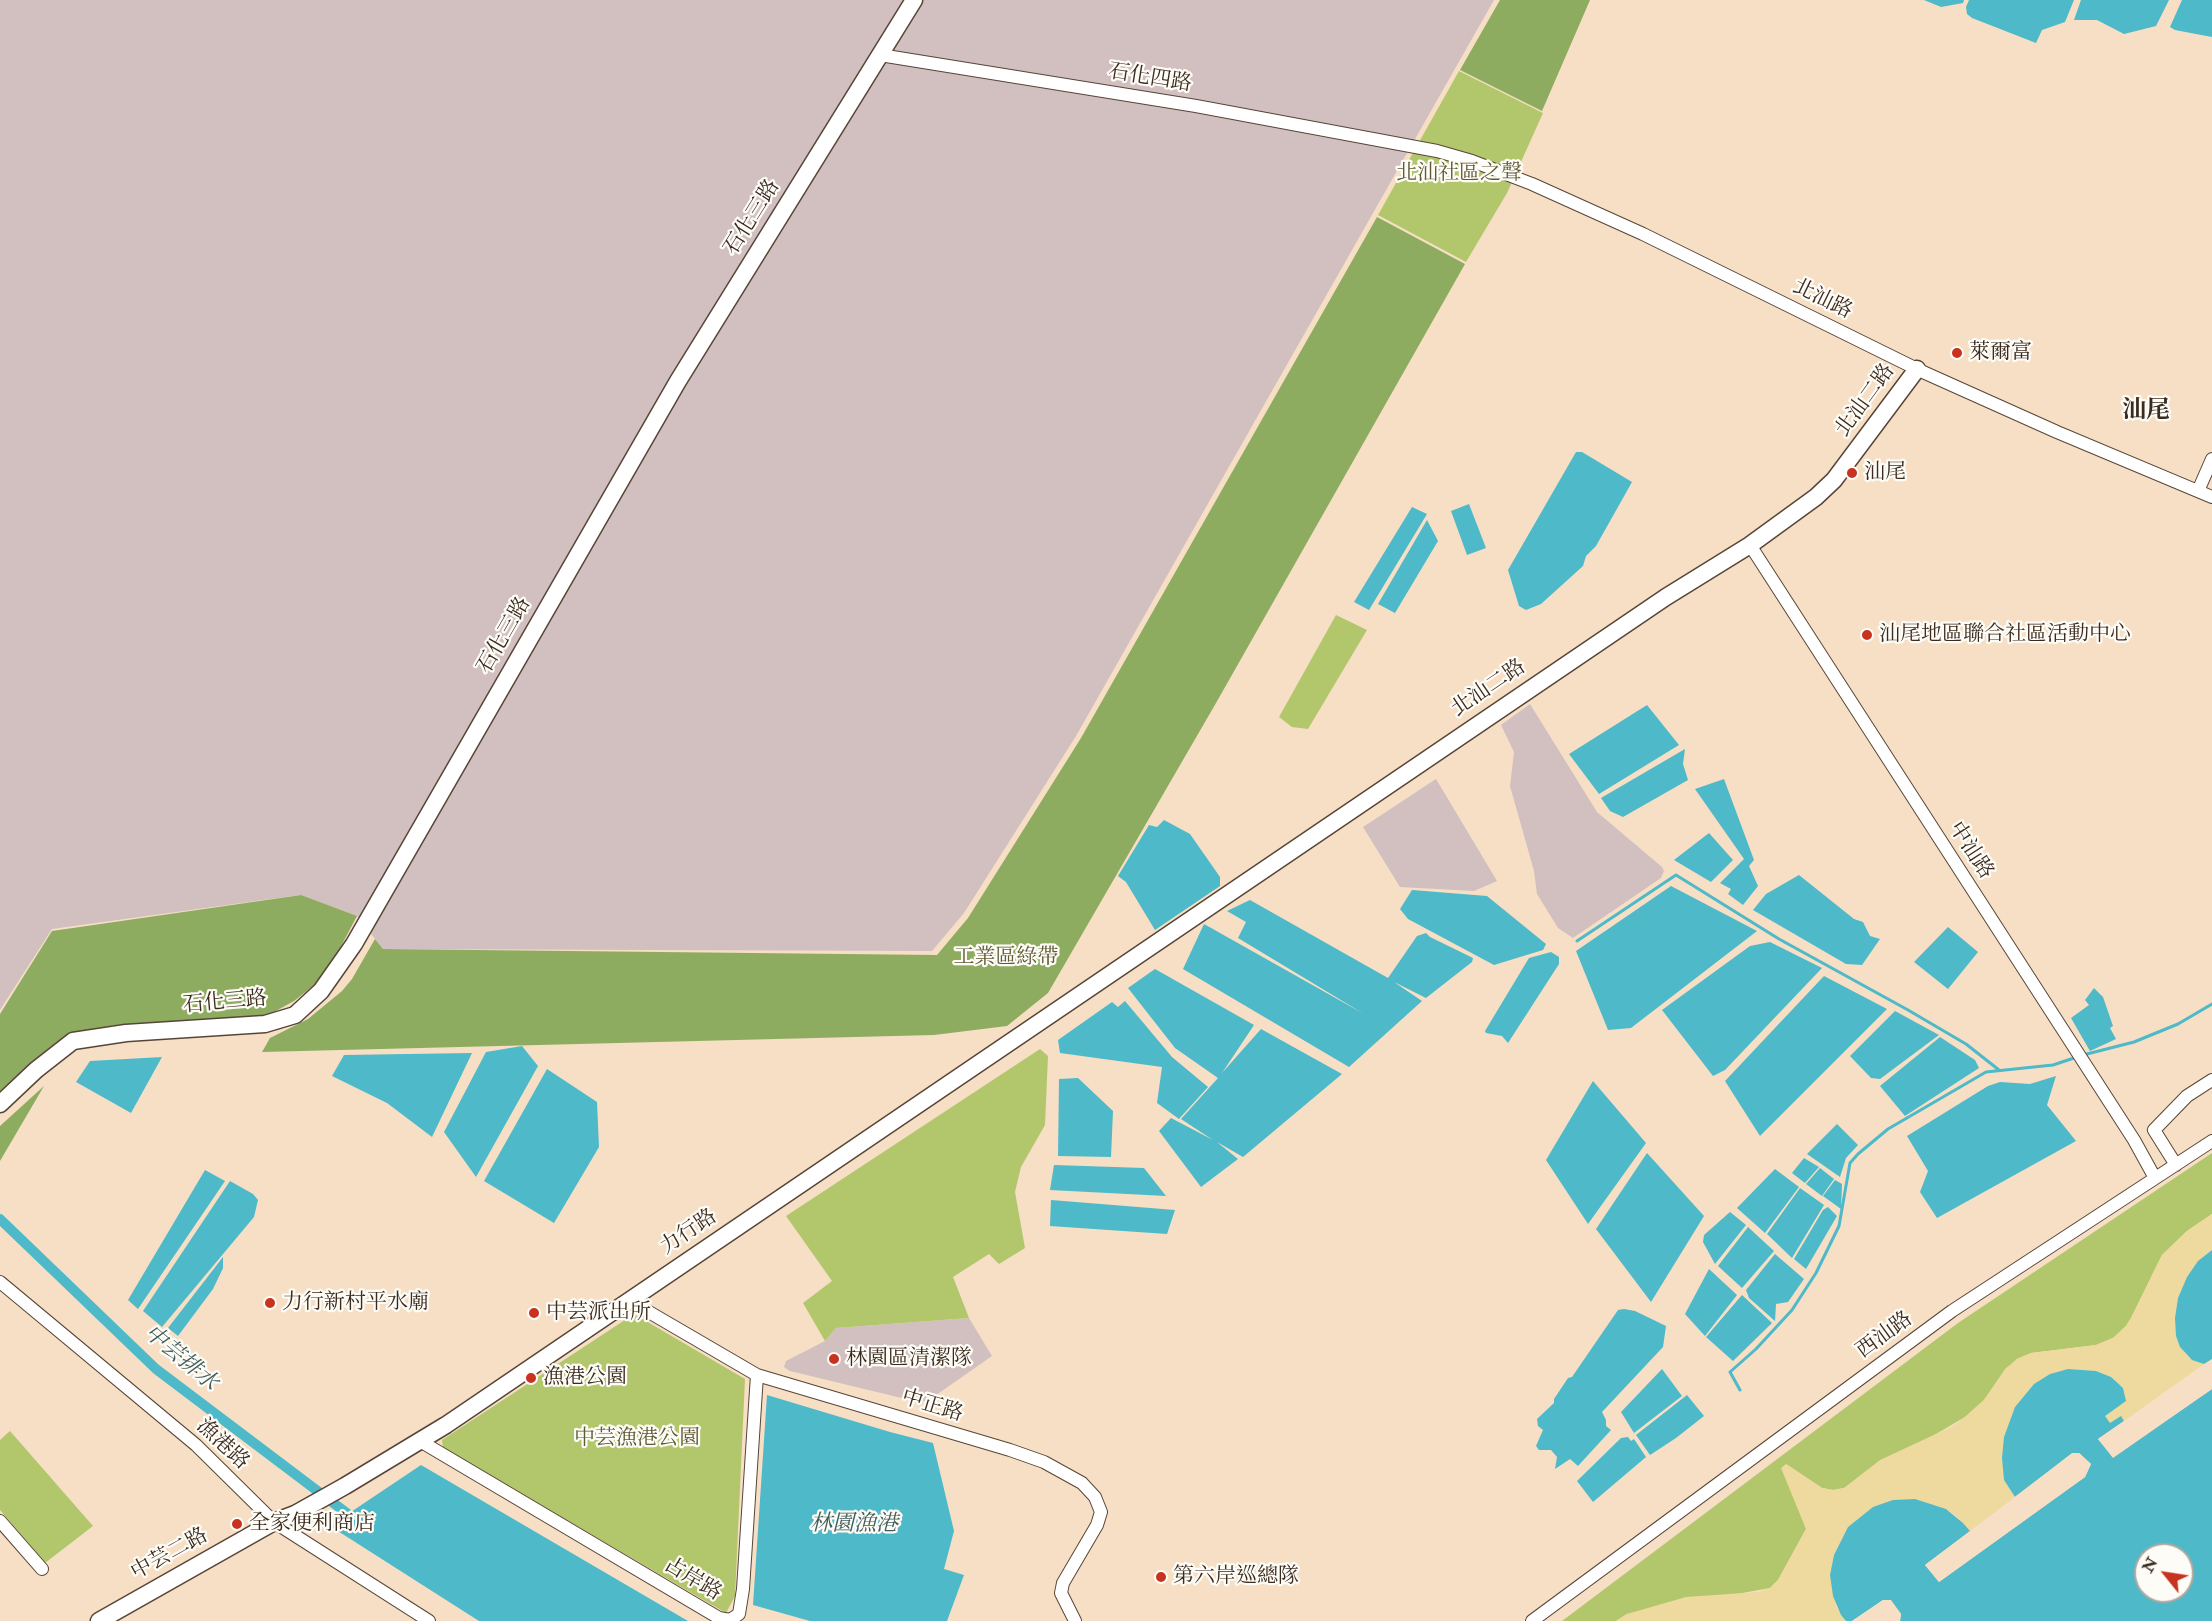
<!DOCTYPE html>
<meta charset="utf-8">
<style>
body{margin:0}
#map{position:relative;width:2212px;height:1621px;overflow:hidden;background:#f6dfc5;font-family:"IM FELL Double Pica",serif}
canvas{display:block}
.north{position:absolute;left:2134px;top:1543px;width:60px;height:60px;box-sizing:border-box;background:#fdfcf7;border:2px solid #afa8a0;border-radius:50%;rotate:300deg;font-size:16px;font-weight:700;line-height:24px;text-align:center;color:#3b2a1e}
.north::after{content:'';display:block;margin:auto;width:21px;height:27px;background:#c8321e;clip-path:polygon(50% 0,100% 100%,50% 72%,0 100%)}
</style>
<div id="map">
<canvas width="2212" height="1621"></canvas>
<div class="north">N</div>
</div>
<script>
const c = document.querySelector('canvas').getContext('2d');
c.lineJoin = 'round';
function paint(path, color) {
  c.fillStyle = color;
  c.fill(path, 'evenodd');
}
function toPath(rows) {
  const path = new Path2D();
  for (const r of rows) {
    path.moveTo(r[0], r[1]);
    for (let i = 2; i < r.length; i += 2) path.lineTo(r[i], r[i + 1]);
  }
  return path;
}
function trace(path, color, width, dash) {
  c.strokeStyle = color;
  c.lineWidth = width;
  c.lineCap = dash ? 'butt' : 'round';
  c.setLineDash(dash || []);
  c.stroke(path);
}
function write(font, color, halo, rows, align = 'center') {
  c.font = font + ' "IM FELL Double Pica","Noto Serif TC",serif';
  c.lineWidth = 4.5;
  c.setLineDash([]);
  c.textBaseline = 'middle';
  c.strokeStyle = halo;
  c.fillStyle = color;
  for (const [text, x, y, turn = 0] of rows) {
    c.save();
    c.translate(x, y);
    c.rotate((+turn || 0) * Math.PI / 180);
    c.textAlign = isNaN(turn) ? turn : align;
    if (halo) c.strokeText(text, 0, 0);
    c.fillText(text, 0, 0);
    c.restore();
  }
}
const industrial = toPath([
 [0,0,1494,0,1076,736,964,913,932,951,383,949,357,916,300,895,52,929,0,1010],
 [1530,704,1597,812,1662,867,1664,871,1661,878,1573,938,1558,928,1537,894,1534,871,1510,786,1514,752,1501,725],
 [1436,779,1497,881,1474,891,1400,887,1363,827],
 [969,1318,992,1356,929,1400,918,1402,790,1371,784,1367,786,1361,825,1341,836,1328]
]);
const green = toPath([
 [1459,71,1543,113,1507,193,1466,262,1378,215],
 [1336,615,1367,630,1308,729,1292,727,1279,717],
 [1040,1049,1048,1056,1045,1125,1021,1167,1015,1192,1025,1248,999,1264,989,1254,953,1277,969,1318,836,1328,825,1341,803,1303,832,1281,786,1216],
 [2212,1153,2212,1214,2187,1231,2162,1255,2131,1318,2126,1326,2113,1338,2096,1345,2031,1353,2017,1359,2001,1376,1984,1400,1965,1417,1844,1488,1833,1490,1822,1488,1786,1464,1806,1529,1778,1580,1770,1588,1627,1614,1616,1621,1562,1621,1958,1323],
 [634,1314,745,1379,735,1596,726,1613,443,1448,442,1440],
 [10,1431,93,1526,45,1563,0,1510,0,1440]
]);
const forest = toPath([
 [1500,0,1590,0,1542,111,1460,70],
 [1377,217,1465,264,1216,703,1048,993,1007,1026,934,1035,262,1052,270,1038,308,1019,342,991,352,979,375,939,383,949,937,955,968,918,1081,738],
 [301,895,357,916,330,967,313,986,294,1001,272,1013,248,1020,115,1025,93,1030,0,1095,0,1014,52,931],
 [44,1086,0,1161,0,1126]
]);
const sand = toPath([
 [2212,1214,2212,1250,2198,1261,2187,1277,2178,1298,2175,1318,2178,1342,2187,1356,2204,1364,2124,1421,2121,1417,2110,1423,2104,1416,2123,1388,2104,1374,2096,1371,2068,1369,2050,1374,2034,1384,2015,1407,2004,1437,2004,1480,2015,1497,1970,1531,1955,1515,1946,1509,1915,1499,1873,1507,1848,1527,1834,1555,1830,1575,1836,1606,1846,1621,1616,1621,1627,1614,1686,1597,1758,1592,1770,1588,1778,1580,1806,1529,1781,1468,1786,1464,1822,1488,1833,1490,1844,1488,1880,1460,1953,1426,1965,1417,1984,1400,2005,1369,2017,1359,2031,1353,2096,1345,2113,1338,2126,1326,2131,1318,2162,1255,2187,1231]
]);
const water = toPath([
 [1924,0,1964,0,1963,3,1941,7],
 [1969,0,2074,0,2065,22,2042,30,2036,43,1972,18,1967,14,1966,7],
 [2081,0,2169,0,2156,26,2124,34,2097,20,2074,20],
 [2182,0,2212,0,2212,37,2175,30,2170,27],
 [1576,452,1582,452,1632,482,1596,546,1586,556,1583,566,1541,604,1526,610,1519,606,1508,570],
 [1469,504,1486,548,1467,555,1451,511],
 [1412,507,1427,514,1369,610,1354,602],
 [1427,520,1438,541,1395,613,1378,604],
 [1647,705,1679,745,1599,794,1569,754],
 [1685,749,1683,764,1688,780,1623,817,1610,811,1601,798],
 [1724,779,1754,860,1749,866,1758,886,1743,905,1728,894,1731,889,1720,883,1744,859,1695,789],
 [1164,820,1190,834,1220,877,1220,886,1155,930,1126,882,1118,876,1149,825,1157,827],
 [1709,833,1733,860,1711,882,1674,860],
 [1799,875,1854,919,1863,922,1870,936,1880,939,1862,965,1846,964,1753,910,1766,894],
 [1671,886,1757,931,1631,1028,1608,1030,1576,951],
 [1412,890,1487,896,1546,944,1543,950,1494,965,1408,919,1400,909],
 [1250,900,1388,978,1417,936,1426,933,1430,937,1473,958,1472,962,1426,998,1394,982,1422,1001,1349,1067,1183,969,1204,924,1364,1014,1238,938,1246,922,1227,911],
 [1948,927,1978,952,1948,989,1914,962],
 [1770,942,1822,968,1725,1070,1713,1076,1662,1010,1750,946],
 [1551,952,1559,957,1559,964,1508,1043,1502,1036,1486,1033,1485,1031,1529,958],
 [1155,969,1254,1025,1222,1073,1261,1029,1342,1074,1243,1157,1217,1142,1238,1159,1201,1187,1159,1131,1171,1118,1213,1140,1181,1119,1218,1078,1175,1048,1128,988],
 [1824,976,1887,1009,1760,1136,1725,1081],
 [2094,988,2103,997,2113,1026,2110,1028,2116,1039,2090,1051,2071,1018,2089,1005,2085,1000],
 [1125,1001,1172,1057,1208,1087,1179,1119,1157,1103,1162,1067,1060,1053,1058,1040,1112,1002,1118,1007],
 [1895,1011,1939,1035,1880,1079,1871,1078,1850,1056],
 [1940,1037,1975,1060,1979,1068,1905,1116,1880,1086],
 [522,1046,538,1066,476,1177,444,1132,486,1052],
 [472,1053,432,1137,387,1103,332,1076,344,1055],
 [162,1057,131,1113,76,1082,90,1061],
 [547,1069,597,1102,599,1147,554,1223,484,1181],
 [2056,1076,2047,1105,2076,1141,1937,1218,1920,1192,1928,1171,1907,1136,1988,1086,2000,1082,2030,1084],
 [1078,1078,1113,1111,1111,1157,1058,1156,1059,1079],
 [1593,1081,1646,1143,1588,1224,1546,1160],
 [1837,1124,1858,1145,1846,1158,1840,1177,1807,1154],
 [1647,1153,1704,1216,1651,1302,1596,1229],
 [1804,1158,1819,1167,1805,1183,1792,1173],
 [1054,1165,1144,1168,1166,1196,1050,1190],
 [1820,1168,1834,1179,1822,1196,1806,1184],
 [1775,1169,1799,1187,1765,1233,1737,1208],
 [205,1170,225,1181,138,1309,128,1300],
 [1835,1180,1842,1184,1841,1209,1823,1196],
 [230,1181,253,1194,258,1200,254,1217,162,1327,143,1311],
 [1800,1188,1824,1205,1792,1258,1767,1234],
 [1051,1200,1175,1210,1167,1234,1050,1226],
 [1828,1207,1837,1216,1806,1269,1794,1259,1823,1210],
 [1730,1212,1746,1225,1715,1264,1703,1242,1704,1235],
 [1748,1227,1774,1251,1742,1288,1718,1266],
 [2212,1250,2212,1359,2204,1364,2192,1360,2180,1347,2176,1336,2175,1318,2178,1298,2187,1277,2198,1261],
 [1775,1254,1804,1279,1788,1302,1776,1304,1775,1321,1749,1298,1746,1290],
 [223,1257,223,1268,213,1289,178,1336,168,1328],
 [1709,1269,1737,1295,1705,1336,1685,1314],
 [1742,1295,1772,1323,1733,1361,1706,1337],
 [1624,1309,1635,1311,1666,1326,1663,1347,1602,1412,1606,1420,1606,1426,1611,1430,1578,1466,1570,1459,1555,1469,1557,1457,1551,1450,1539,1450,1536,1446,1543,1430,1538,1426,1537,1419,1554,1403,1554,1399,1568,1378,1572,1377,1618,1310],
 [1662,1369,1682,1396,1634,1433,1621,1412],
 [2068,1369,2096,1371,2111,1377,2123,1388,2126,1401,2105,1416,2110,1423,2121,1416,2124,1421,2098,1439,2113,1457,2212,1389,2212,1621,1900,1621,1901,1614,1891,1601,1883,1600,1852,1621,1846,1621,1841,1615,1833,1596,1830,1575,1834,1555,1848,1527,1873,1507,1893,1500,1915,1499,1946,1509,1963,1523,1970,1531,1925,1565,1939,1582,2085,1477,2091,1464,2079,1453,2072,1453,2015,1497,2004,1480,2002,1458,2004,1437,2015,1407,2034,1384,2050,1374],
 [2146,1555,2182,1555,2182,1591,2146,1591],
 [767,1395,890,1432,933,1443,954,1531,944,1569,964,1575,947,1621,810,1621,753,1605],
 [1687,1395,1704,1416,1676,1438,1650,1455,1636,1435],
 [1628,1437,1631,1441,1634,1439,1646,1457,1593,1502,1577,1481,1621,1438],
 [421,1465,688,1621,479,1621,330,1526]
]);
const pier = toPath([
 [2212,1386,2212,1389,2113,1458,2098,1439,2127,1419,2126,1423,2102,1440,2113,1454],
 [2073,1453,2079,1453,2091,1464,2085,1477,1939,1582,1925,1565,1973,1529,1972,1533,1929,1565,1940,1578,2083,1476,2087,1465,2078,1456,2074,1456,2017,1500,2012,1499],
 [1883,1600,1891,1600,1901,1614,1900,1621,1897,1621,1898,1615,1889,1603,1884,1603,1857,1621,1852,1621]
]);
const stream = toPath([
 [1577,941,1676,875,1779,939,1908,1010,1966,1044,1999,1070],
 [2083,1055,2134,1042,2178,1024,2212,1004],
 [1740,1390,1730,1372,1756,1349,1792,1310,1816,1273,1839,1226,1850,1163,1858,1154,1888,1129,1986,1072,2053,1065,2077,1057]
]);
const canal = toPath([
 [0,1219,156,1369,348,1514]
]);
const street = toPath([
 [880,55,1196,106,1437,151,1472,161,1532,184,1643,234,1923,372,2057,432,2212,497],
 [2198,491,2212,459],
 [1750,545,2134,1140,2155,1178],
 [2176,1165,2154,1130,2187,1096,2212,1080],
 [0,1282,196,1445,274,1522,429,1621],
 [630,1301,757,1375,1010,1450,1044,1462,1082,1483,1095,1497,1101,1512,1097,1525,1063,1583,1061,1593,1075,1621],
 [420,1441,719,1618,730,1620,739,1614,743,1589,757,1375],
 [0,1521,42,1569],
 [1532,1621,1952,1311,2212,1141]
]);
const secondary = toPath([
 [0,1104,36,1070,73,1041,126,1033,265,1024,295,1015,321,991,354,944,678,381,914,0],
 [99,1621,274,1522,295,1514,345,1486,446,1425,1666,597,1750,545,1816,497,1834,480,1917,369]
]);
const markers = [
 [1957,353,6,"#c8321e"],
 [1852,473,6,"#c8321e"],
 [1867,635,6,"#c8321e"],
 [270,1303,6,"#c8321e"],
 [534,1313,6,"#c8321e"],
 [834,1359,6,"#c8321e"],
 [531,1378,6,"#c8321e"],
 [237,1524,6,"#c8321e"],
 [1161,1577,6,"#c8321e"]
];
const streetNames = [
 ["石化四路",1150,79,9],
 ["石化三路",753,218,-58],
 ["北汕路",1822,300,26],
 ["北汕二路",1866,401,-54],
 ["石化三路",505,636,-60],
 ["北汕二路",1489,689,-34],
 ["中汕路",1970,851,57],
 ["石化三路",225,1003,-5],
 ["力行路",689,1233,-34],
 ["西汕路",1885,1336,-36],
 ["中正路",932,1407,17],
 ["漁港路",222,1445,43],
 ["中芸二路",170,1555,-29],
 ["占岸路",692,1580,31]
];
const parkNames = [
 ["北汕社區之聲",1459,174],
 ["工業區綠帶",1006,958],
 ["中芸漁港公園",637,1439]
];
const poiNames = [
 ["萊爾富",1969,353],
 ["汕尾",1864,473],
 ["汕尾地區聯合社區活動中心",1879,635],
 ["力行新村平水廟",282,1303],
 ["中芸派出所",546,1313],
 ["林園區清潔隊",846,1359],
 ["漁港公園",543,1378],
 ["全家便利商店",249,1524],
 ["第六岸巡總隊",1173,1577]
];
const waterNames = [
 ["中芸排水",180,1359,40],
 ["林園漁港",854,1525]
];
const quarterNames = [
 ["汕尾",2146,412]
];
paint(industrial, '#d2bfc0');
paint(green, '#b2c76c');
paint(forest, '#8dac60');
paint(sand, '#eeda9e');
paint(water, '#4db9c9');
paint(pier, '#f6dfc5');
trace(stream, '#4db9c9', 3);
trace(canal, '#4db9c9', 10);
trace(street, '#574537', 14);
trace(secondary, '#574537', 19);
trace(street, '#fff', 12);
trace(secondary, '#fff', 16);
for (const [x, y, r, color] of markers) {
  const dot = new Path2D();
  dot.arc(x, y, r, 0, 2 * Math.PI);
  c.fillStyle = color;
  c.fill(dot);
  trace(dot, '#fdfcf7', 2);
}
write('21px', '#3b2a1e', '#fdfcf7', streetNames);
write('21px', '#5f5935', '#fdfcf7', parkNames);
write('21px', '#3b2a1e', '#fdfcf7', poiNames, 'left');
write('italic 22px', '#415c5a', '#fdfcf7', waterNames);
write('bold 24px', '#3b2a1e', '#fdfcf7', quarterNames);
</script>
